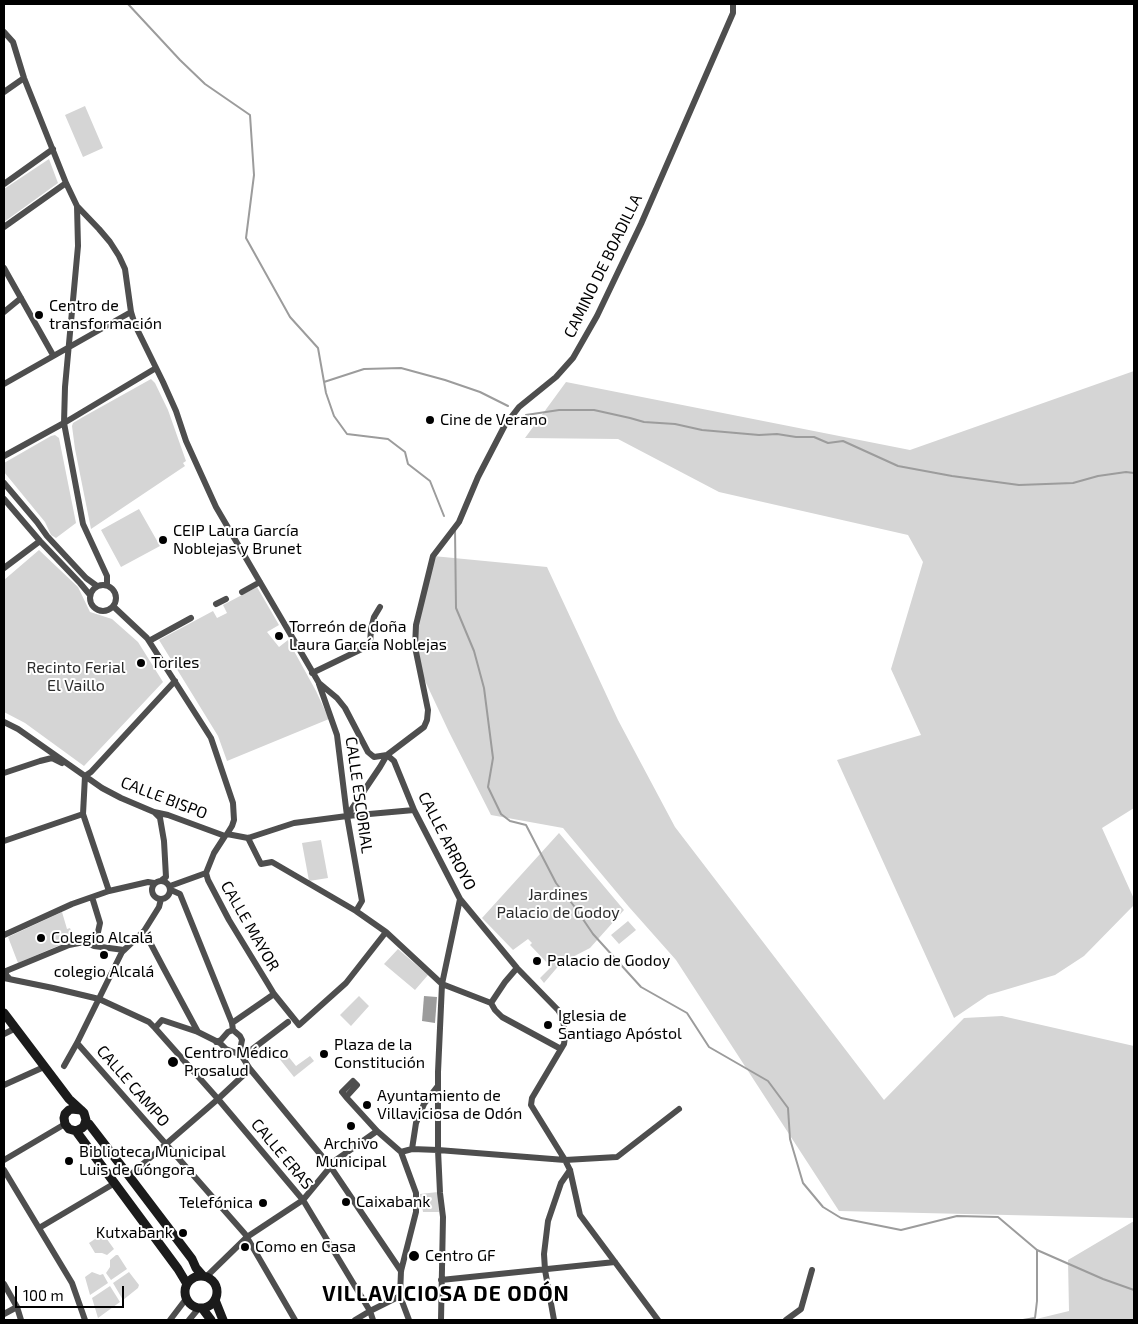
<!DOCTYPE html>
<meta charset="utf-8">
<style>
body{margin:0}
#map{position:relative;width:1138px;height:1324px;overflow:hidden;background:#fff;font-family:"Exo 2",sans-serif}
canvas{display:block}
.frame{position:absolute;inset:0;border:5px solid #000;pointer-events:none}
.scale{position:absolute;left:15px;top:1286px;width:109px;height:22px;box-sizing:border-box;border:2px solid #000;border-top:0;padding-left:6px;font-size:15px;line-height:18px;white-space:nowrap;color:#000;-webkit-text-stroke:4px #fff;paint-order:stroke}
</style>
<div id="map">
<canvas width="1138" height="1324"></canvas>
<div class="frame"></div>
<div class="scale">100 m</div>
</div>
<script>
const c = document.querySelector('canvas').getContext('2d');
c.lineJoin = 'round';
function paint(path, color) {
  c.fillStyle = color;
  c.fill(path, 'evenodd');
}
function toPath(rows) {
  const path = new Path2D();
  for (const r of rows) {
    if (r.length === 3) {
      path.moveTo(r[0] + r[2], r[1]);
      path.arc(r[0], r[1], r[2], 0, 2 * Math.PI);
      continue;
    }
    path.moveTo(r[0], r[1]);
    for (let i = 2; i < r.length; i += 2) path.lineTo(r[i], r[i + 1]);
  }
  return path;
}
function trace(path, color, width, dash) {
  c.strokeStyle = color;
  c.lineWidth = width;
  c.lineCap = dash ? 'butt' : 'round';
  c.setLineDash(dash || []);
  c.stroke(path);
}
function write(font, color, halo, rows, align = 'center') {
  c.font = font + ' "Exo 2",sans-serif';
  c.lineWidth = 4;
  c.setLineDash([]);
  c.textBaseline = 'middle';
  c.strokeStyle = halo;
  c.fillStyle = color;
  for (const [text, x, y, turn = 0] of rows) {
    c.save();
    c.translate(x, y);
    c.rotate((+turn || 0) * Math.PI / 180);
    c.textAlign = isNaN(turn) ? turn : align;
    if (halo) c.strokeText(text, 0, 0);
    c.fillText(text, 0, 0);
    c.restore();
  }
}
const green = toPath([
 [85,106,103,148,83,157,65,115],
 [49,159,58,183,4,222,4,189],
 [1134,371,1134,808,1102,828,1134,899,1134,905,1084,956,1055,975,988,995,954,1018,837,760,921,735,891,669,923,562,908,535,719,492,618,439,525,438,566,382,910,450],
 [151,379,155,383,168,410,186,461,183,463,185,466,91,529,75,449,72,426,73,423,83,417],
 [55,435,59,438,76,523,56,538,51,535,45,522,4,472,4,463,51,436],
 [139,509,160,546,121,567,101,530],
 [39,550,78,587,90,612,112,619,138,642,163,682,84,766,25,723,4,712,4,580],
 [433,556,547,567,618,720,675,827,884,1100,964,1018,1002,1016,1134,1046,1134,1218,839,1211,676,960,629,907,563,828,491,815,449,732,419,668,416,625],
 [257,587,279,625,267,632,279,647,288,640,316,691,329,719,227,761,218,736,159,640,213,611,217,618,227,613,223,605],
 [559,833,624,910,590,948,561,963,544,983,540,978,551,967,530,945,532,943,528,939,513,950,482,918],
 [321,840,328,878,309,881,302,843],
 [62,912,67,929,70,928,74,939,18,963,8,937],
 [628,921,636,930,619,944,611,935],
 [398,949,428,975,415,990,384,964],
 [359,996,369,1006,351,1026,340,1015],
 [284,1051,296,1066,310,1056,314,1061,294,1077,278,1057],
 [438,1192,439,1212,423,1212,420,1194],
 [1134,1221,1134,1320,1032,1320,1069,1311,1068,1260],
 [101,1235,104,1235,114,1249,107,1255,102,1253,95,1253,89,1243],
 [116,1255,118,1255,127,1269,111,1280,106,1273,110,1267,110,1260],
 [92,1272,100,1275,103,1274,108,1283,90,1295,85,1277],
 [129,1272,139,1285,138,1288,123,1300,113,1283],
 [110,1286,120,1302,98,1318,92,1298]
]);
const water = toPath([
 [424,996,437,997,435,1023,422,1021]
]);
const stream = toPath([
 [128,4,180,60,205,84,250,115,254,175,246,238,290,317,318,348,326,393,334,416,347,434,388,439,405,452,408,464,430,481,444,516],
 [324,382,364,369,401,368,445,380,480,392,508,406],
 [526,415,559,410,594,410,630,418,644,422,675,424,702,430,759,435,777,434,796,437,814,437,828,443,843,441,898,466,952,476,1019,485,1073,483,1098,476,1126,472,1134,473],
 [455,529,456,608,474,651,484,688,493,758,488,787,501,814,510,821,526,825,556,883,574,906,593,934,641,987,687,1013,709,1047,768,1081,788,1108,790,1139,803,1183,823,1207,841,1218,901,1230,957,1216,998,1217,1037,1250,1103,1279,1134,1290],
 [1023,1320,1035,1318,1037,1301,1037,1250]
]);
const street = toPath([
 [4,32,13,42,24,78,66,183,77,206,99,229,110,242,119,256,125,269,131,312,135,325,163,382,176,411,186,441,216,507,319,683,337,698,345,708,368,752,374,757,387,755],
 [4,92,24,78],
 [4,184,53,149],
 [77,206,78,246,65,387,64,423,83,524,107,576,107,585],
 [4,227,66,183],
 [4,268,53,355],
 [4,312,21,298],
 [4,384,131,312],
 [4,456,64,423,156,368],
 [4,483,37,522,47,536,86,578,97,586],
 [4,499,40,541,80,583,90,595],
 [4,568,40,541],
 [103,598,13],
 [242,592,260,582],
 [216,604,226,599],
 [114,607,147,638,211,738,233,803,234,820,232,826,227,834],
 [149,641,191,618],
 [312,673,368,646,370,644,371,629,374,617,380,607],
 [319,684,337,735,347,816,362,901,356,911],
 [4,722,18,729,102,788,121,798,154,812,168,815,225,836,227,834,248,838],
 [387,755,394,761,414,810,460,899,517,968,558,1010,563,1018,565,1037,564,1044,532,1098,531,1105,565,1160,570,1170,580,1215,658,1320],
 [4,773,40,761,52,758,62,763],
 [155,813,160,818,164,841,166,877,162,880],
 [347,816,380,767,387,755,424,727,427,720,428,710,415,647,416,625,433,556,459,522,478,477,505,425,519,407,556,377,573,358,597,316,641,224,733,13,733,4],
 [225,836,214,853,206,873,208,880,229,920,268,984,274,994,299,1025,346,983,386,932],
 [248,838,261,864,272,862,356,911,386,932,442,984,491,1003,495,1010,502,1017,561,1049],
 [248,838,294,823,347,816,414,810],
 [4,841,83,814],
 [161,890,9],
 [170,886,206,873],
 [171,890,180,894,232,1023,233,1030],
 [109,891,83,814,85,776,91,772,175,681],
 [144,931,163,967,198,1032],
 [4,935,72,904,109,891,148,882,154,883],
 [84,942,92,939,98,932,100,923,92,897],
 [4,978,53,988,99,999,149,1022,155,1028,218,1099,303,1200,370,1311,373,1320],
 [10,979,6,975,6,971,69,945,84,942,94,946,124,950],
 [491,1003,505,982,517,968],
 [232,1023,274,994],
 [155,1028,162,1020,198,1032,220,1043,226,1049,241,1055],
 [233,1030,240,1036,242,1040,240,1050,241,1055],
 [4,1034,16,1028],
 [216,1042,221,1040,228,1032,233,1030],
 [77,1043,245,1234,295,1320],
 [241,1055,250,1069,330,1166,401,1271],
 [242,1057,288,1022],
 [64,1066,77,1043,122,952,144,931,159,907,161,899],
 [4,1085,44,1067],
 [346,1097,357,1085,353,1081,342,1092,346,1097,377,1131,401,1152,416,1193,416,1212,401,1271,400,1296,409,1320],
 [412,1149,416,1123,424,1104,437,1087],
 [401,1152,412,1149,438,1150,565,1160,617,1157,679,1109],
 [4,1160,65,1124],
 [4,1170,72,1283,85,1320],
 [129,1176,218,1099,250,1069],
 [39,1228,115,1183],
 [206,1277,247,1237,303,1200,336,1160,377,1131],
 [441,1280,615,1262],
 [4,1284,17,1307,21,1320],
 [4,1314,17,1307],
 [170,1320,186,1299],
 [189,1320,199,1308],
 [355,1320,370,1311,400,1296],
 [441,1320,443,1217,440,1193,438,1150,438,1072,442,984,460,899],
 [554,1320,545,1270,544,1254,548,1221,561,1183,570,1170],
 [786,1320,801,1309,812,1270]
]);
const secondary = toPath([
 [4,1013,69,1099,81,1110,84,1113,86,1120,84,1126,82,1128,76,1131,69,1129,65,1124,64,1118,65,1114,69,1110,72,1109,81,1110],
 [86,1123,89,1124,129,1176,192,1259,196,1268,203,1276],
 [76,1131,178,1269,187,1284],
 [201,1292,16],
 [215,1300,223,1320],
 [202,1308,211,1320]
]);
const markers = [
 [39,315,5,"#000"],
 [430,420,5,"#000"],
 [163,540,5,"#000"],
 [279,636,5,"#000"],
 [141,663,5,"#000"],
 [41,938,5,"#000"],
 [104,955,5,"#000"],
 [537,961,5,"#000"],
 [548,1025,5,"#000"],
 [324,1054,5,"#000"],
 [173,1062,6,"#000"],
 [367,1105,5,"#000"],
 [351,1126,5,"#000"],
 [69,1161,5,"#000"],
 [346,1202,5,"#000"],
 [263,1203,5,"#000"],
 [183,1233,5,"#000"],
 [245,1247,5,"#000"],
 [414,1256,6,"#000"]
];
const streetNames = [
 ["CAMINO DE BOADILLA",603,266,-64],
 ["CALLE ESCORIAL",359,795,82],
 ["CALLE BISPO",164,798,21],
 ["CALLE ARROYO",447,841,63],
 ["CALLE MAYOR",250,926,60],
 ["CALLE CAMPO",133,1086,49],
 ["CALLE ERAS",282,1154,50]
];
const poiNames = [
 ["Centro de",49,306],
 ["transformación",49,324],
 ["Cine de Verano",440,420],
 ["CEIP Laura García",173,531],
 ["Noblejas y Brunet",173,549],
 ["Torreón de doña",289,627],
 ["Laura García Noblejas",289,645],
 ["Toriles",151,663],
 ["Colegio Alcalá",51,938],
 ["Palacio de Godoy",547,961],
 ["colegio Alcalá",104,972,"center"],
 ["Iglesia de",558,1016],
 ["Santiago Apóstol",558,1034],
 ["Plaza de la",334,1045],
 ["Constitución",334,1063],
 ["Centro Médico",184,1053],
 ["Prosalud",184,1071],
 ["Ayuntamiento de",377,1096],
 ["Villaviciosa de Odón",377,1114],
 ["Archivo",351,1144,"center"],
 ["Municipal",351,1162,"center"],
 ["Biblioteca Municipal",79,1152],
 ["Luis de Góngora",79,1170],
 ["Caixabank",356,1202],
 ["Telefónica",253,1203,"right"],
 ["Kutxabank",173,1233,"right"],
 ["Como en Casa",255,1247],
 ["Centro GF",425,1256]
];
const parkNames = [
 ["Recinto Ferial",76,668],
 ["El Vaillo",76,686],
 ["Jardines",558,895],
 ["Palacio de Godoy",558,913]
];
const districtNames = [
 ["VILLAVICIOSA DE ODÓN",446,1294]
];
paint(green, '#d5d5d5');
paint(water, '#9c9c9c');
trace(stream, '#9c9c9c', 2);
trace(street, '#4e4e4e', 6);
trace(secondary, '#1b1b1b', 9);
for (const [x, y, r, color] of markers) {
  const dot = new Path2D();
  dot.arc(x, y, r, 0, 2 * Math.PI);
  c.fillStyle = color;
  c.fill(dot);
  trace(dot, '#fff', 2);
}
write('16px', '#000', '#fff', streetNames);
write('16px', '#000', '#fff', poiNames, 'left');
write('16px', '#2c2c2c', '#fff', parkNames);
c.letterSpacing = '1px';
write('bold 21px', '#000', '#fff', districtNames);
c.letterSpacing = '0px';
</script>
